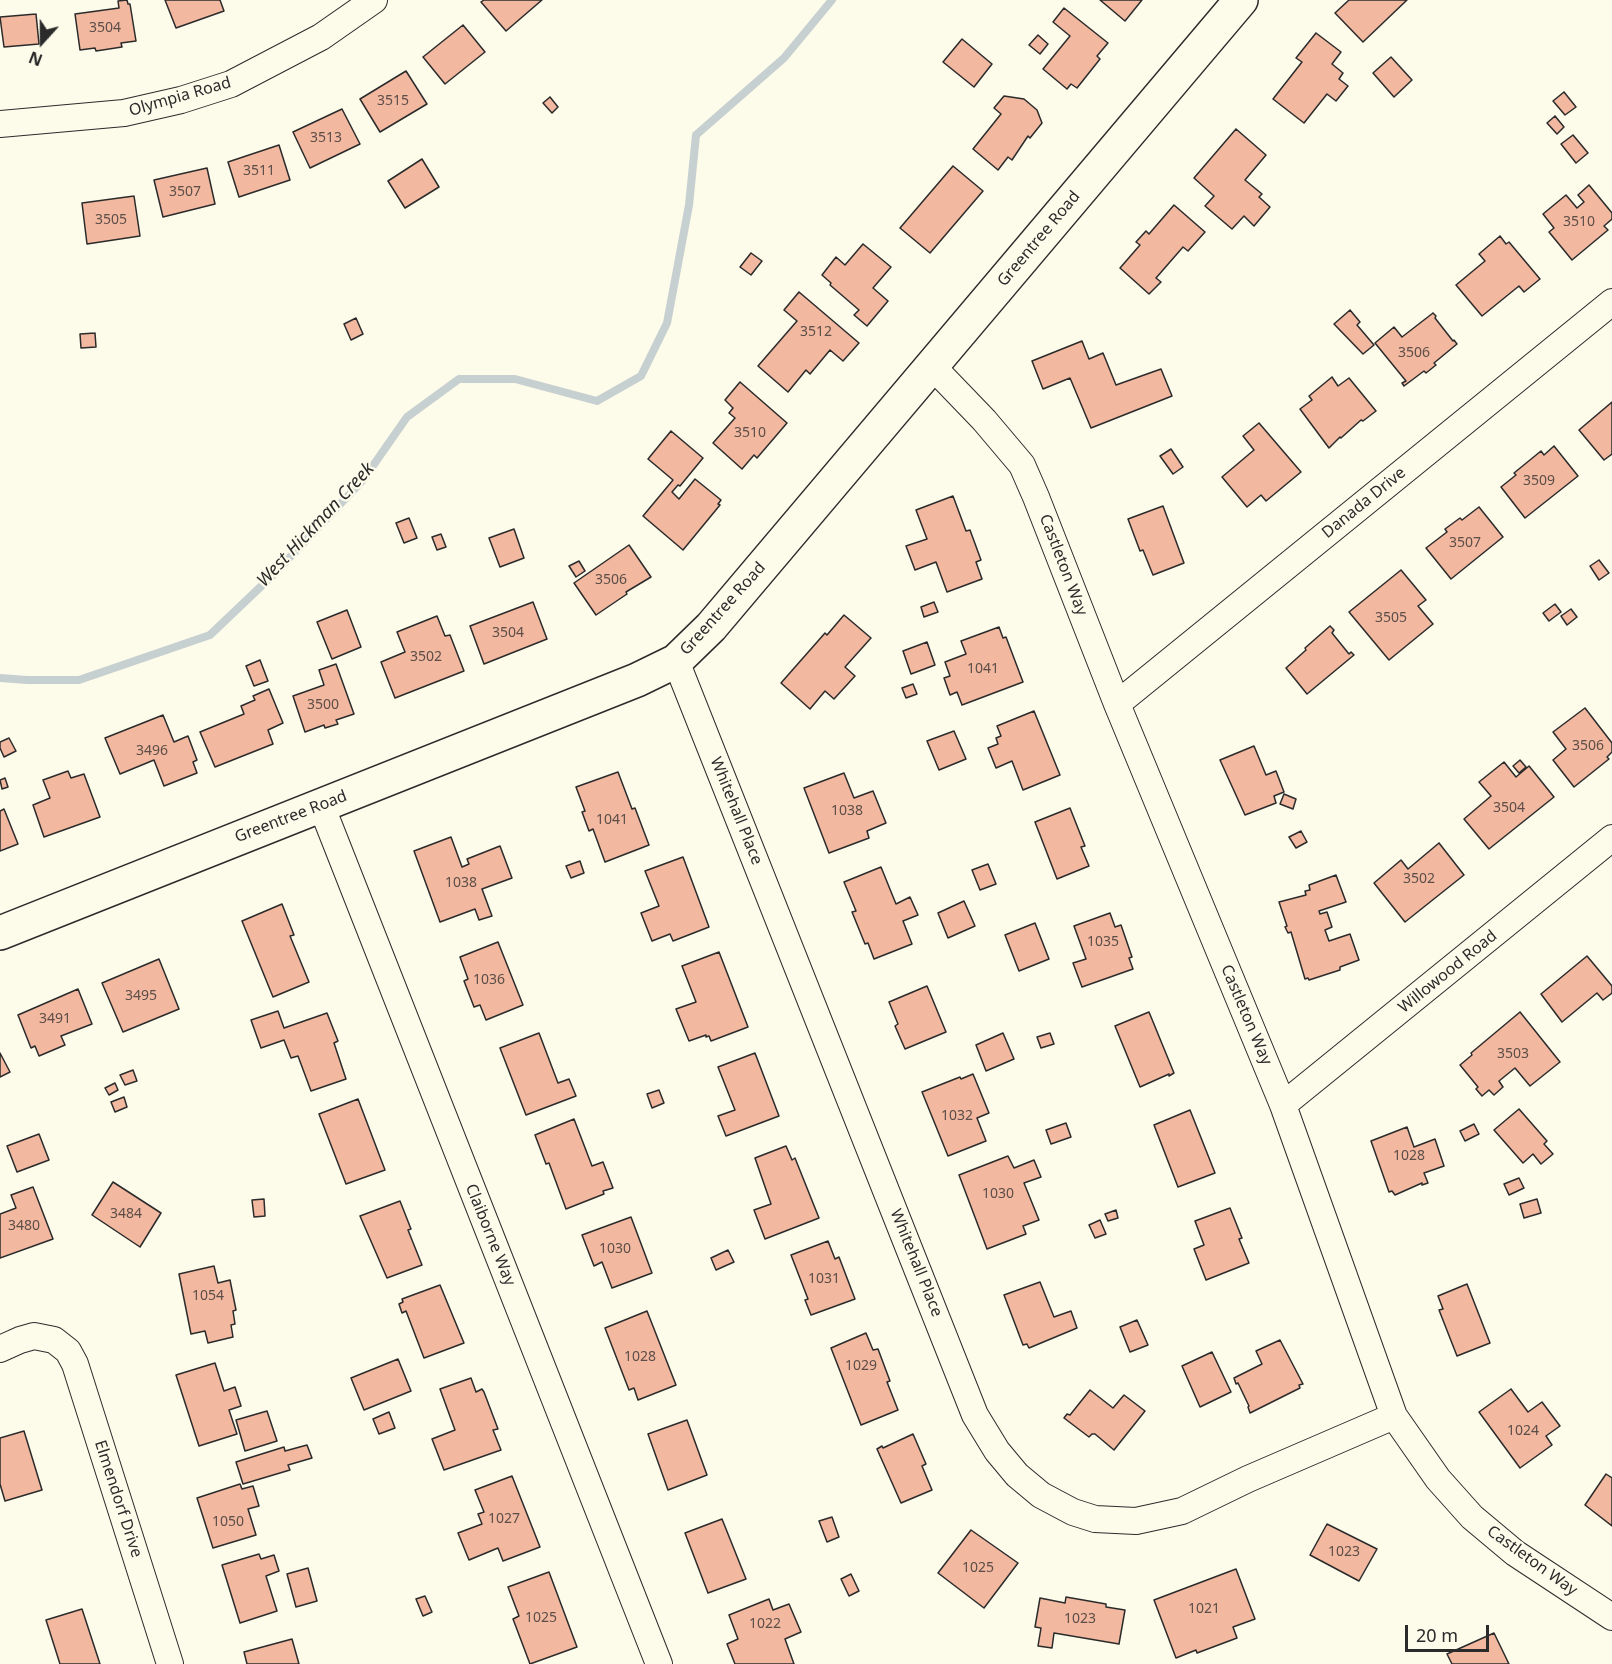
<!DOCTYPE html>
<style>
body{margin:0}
#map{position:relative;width:1612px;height:1664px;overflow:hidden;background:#fdfbea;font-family:"Noto Sans",sans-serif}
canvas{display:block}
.north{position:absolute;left:12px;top:12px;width:60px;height:60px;-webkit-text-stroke:4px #fdfbea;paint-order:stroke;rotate:201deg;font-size:16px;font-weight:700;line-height:24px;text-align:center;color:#2b2b2b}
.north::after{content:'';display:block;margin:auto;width:21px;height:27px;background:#2b2b2b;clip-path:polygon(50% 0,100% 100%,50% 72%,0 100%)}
.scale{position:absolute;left:1405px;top:1625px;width:84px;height:27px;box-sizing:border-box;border:3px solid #2b2b2b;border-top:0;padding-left:8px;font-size:18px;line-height:21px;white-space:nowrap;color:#2b2b2b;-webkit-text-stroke:4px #fdfbea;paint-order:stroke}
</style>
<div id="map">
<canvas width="1612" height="1664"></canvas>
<div class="north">N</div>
<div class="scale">20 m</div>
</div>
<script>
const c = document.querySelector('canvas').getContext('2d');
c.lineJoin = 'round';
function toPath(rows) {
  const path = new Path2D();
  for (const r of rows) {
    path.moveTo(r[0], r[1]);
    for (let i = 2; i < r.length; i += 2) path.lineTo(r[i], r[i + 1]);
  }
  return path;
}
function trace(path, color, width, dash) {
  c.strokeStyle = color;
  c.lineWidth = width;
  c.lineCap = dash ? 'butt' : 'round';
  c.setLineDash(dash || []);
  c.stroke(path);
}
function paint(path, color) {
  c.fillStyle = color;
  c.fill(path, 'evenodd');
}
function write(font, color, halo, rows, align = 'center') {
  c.font = font + ' "Noto Sans",sans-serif';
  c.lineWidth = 4.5;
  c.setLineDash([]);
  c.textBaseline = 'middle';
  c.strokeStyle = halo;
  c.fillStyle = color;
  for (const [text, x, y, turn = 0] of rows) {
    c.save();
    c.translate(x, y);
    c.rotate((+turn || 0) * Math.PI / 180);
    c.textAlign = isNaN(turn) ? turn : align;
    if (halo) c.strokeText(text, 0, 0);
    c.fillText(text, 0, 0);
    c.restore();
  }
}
const stream = toPath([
 [0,678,27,680,79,680,210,635,274,574,363,480,407,417,459,379,515,379,597,401,641,376,667,323,689,205,696,135,784,58,832,0]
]);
const building = toPath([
 [127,0,128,4,130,4,136,41,121,43,122,47,96,51,95,48,80,50,75,14,119,8,118,1,127,0],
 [165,0,220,0,224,11,176,28,165,0],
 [484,0,542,0,506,31,481,2,484,0],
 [1100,0,1142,0,1125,21,1100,0],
 [1349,0,1407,0,1363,42,1335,13,1349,0],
 [1064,8,1108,43,1097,56,1100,59,1077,88,1071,84,1067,89,1043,69,1070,36,1053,22,1064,8],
 [36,14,39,44,4,47,0,17,36,14],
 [463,25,485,52,445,84,423,57,463,25],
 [1316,33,1341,52,1332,64,1343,73,1339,79,1348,86,1336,101,1327,94,1304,123,1273,99,1302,62,1296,58,1316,33],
 [1038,35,1048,44,1040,54,1029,45,1038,35],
 [962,39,992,64,974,87,943,62,962,39],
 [1391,57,1412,80,1394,97,1373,73,1391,57],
 [406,71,427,104,380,132,360,99,406,71],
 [1564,92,1576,107,1565,115,1553,101,1564,92],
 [1004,96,1024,99,1037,110,1042,123,1030,138,1028,136,1012,160,1008,157,998,170,973,149,1001,114,994,108,1004,96],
 [550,97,558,107,552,113,543,103,550,97],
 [342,109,360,144,310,168,293,132,342,109],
 [1555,116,1564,127,1557,134,1547,123,1555,116],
 [1236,129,1266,155,1245,180,1262,194,1259,197,1270,207,1254,226,1244,216,1232,229,1205,206,1214,196,1194,178,1236,129],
 [1573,135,1588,153,1576,163,1561,144,1573,135],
 [279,145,290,180,239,197,228,162,279,145],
 [422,159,439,187,405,208,388,181,422,159],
 [953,166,983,191,930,253,900,228,953,166],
 [207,168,215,204,163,217,154,180,207,168],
 [1589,185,1612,213,1612,219,1604,226,1608,230,1572,260,1549,232,1554,228,1543,214,1566,195,1577,208,1584,202,1578,195,1589,185],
 [134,196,140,236,87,244,82,203,134,196],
 [1174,205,1205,232,1188,251,1183,247,1156,278,1161,282,1149,294,1120,268,1140,245,1136,242,1146,231,1149,234,1174,205],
 [1500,236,1506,244,1509,242,1540,279,1524,292,1519,286,1482,316,1456,285,1485,261,1479,254,1500,236],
 [863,244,891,267,873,288,888,301,867,326,854,315,859,310,830,285,831,283,822,275,836,257,845,265,863,244],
 [751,253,762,261,751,275,740,267,751,253],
 [799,292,859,343,843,361,830,350,810,374,806,370,788,392,758,366,797,321,784,310,799,292],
 [1350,310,1360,322,1357,325,1374,345,1363,354,1334,324,1350,310],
 [1433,313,1436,316,1435,318,1453,341,1454,340,1457,344,1434,363,1436,365,1426,373,1424,371,1404,386,1402,383,1406,381,1375,343,1394,327,1402,337,1433,313],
 [356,318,363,334,351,340,344,324,356,318],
 [95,333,96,347,81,348,80,334,95,333],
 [1082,341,1089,359,1103,353,1116,385,1161,369,1172,396,1091,428,1070,378,1043,389,1032,361,1082,341],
 [1332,377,1338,386,1349,378,1376,411,1363,421,1361,420,1341,438,1340,437,1329,448,1300,409,1312,400,1309,396,1332,377],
 [740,382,787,423,757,458,754,455,742,469,713,443,735,418,729,413,733,408,725,400,740,382],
 [1612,402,1612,454,1604,460,1579,430,1612,402],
 [1259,423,1301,472,1266,501,1261,495,1247,507,1222,477,1254,450,1243,436,1259,423],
 [671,431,703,458,680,486,678,485,672,492,679,499,695,479,721,500,718,504,720,505,683,550,643,516,673,480,648,459,671,431],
 [1554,446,1578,476,1525,518,1501,487,1516,475,1514,473,1541,451,1544,455,1554,446],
 [1171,449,1183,467,1173,474,1160,456,1171,449],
 [953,496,966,531,970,530,981,560,976,562,982,579,947,592,936,562,915,570,906,546,927,539,916,510,953,496],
 [1163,506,1184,563,1153,575,1143,550,1140,551,1128,519,1163,506],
 [1479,507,1503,537,1451,579,1426,548,1447,532,1445,529,1460,518,1462,520,1479,507],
 [409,518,417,538,404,543,396,523,409,518],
 [514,529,524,558,500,567,489,538,514,529],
 [441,534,446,547,437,550,432,537,441,534],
 [629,545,651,577,626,592,627,594,596,615,574,583,629,545],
 [1599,560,1609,573,1599,580,1590,566,1599,560],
 [579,561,585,571,576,577,569,566,579,561],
 [1401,570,1426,600,1418,606,1433,624,1389,660,1349,612,1401,570],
 [533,602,547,639,484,664,470,626,533,602],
 [934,602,938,612,924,617,921,607,934,602],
 [1555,604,1561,612,1549,621,1543,613,1555,604],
 [1571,609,1577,617,1567,625,1561,616,1571,609],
 [347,610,361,647,332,659,317,622,347,610],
 [844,615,871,638,845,667,855,676,834,699,825,691,810,709,781,683,825,633,827,635,844,615],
 [437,616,445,636,450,635,464,671,395,698,381,662,405,652,397,632,437,616],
 [1330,626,1334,630,1332,633,1349,654,1351,652,1354,655,1307,694,1286,668,1306,650,1305,648,1330,626],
 [999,627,1003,638,1006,637,1023,682,962,705,957,692,950,695,944,678,950,676,945,662,966,654,961,641,999,627],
 [927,642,935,665,911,674,903,651,927,642],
 [260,660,268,681,254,686,246,666,260,660],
 [336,664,354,714,336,720,338,724,325,728,324,725,305,732,293,696,324,685,319,670,336,664],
 [913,684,917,694,906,698,902,688,913,684],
 [269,689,283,723,268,730,273,744,215,767,200,732,244,714,241,706,255,700,253,696,269,689],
 [1585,708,1612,743,1612,752,1607,757,1609,759,1574,787,1553,760,1566,749,1553,732,1585,708],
 [1034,711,1060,775,1023,790,1012,761,996,768,988,748,998,744,996,738,1001,736,997,726,1034,711],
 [163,715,174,742,188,736,197,760,193,762,197,773,164,786,154,760,120,774,105,738,163,715],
 [954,731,966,759,939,770,927,741,954,731],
 [9,738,16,751,4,757,0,748,0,742,9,738],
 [1254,746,1266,775,1276,771,1284,792,1274,796,1276,803,1245,815,1220,760,1254,746],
 [1520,760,1526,767,1519,773,1513,766,1520,760],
 [1504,762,1516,777,1529,766,1554,797,1489,849,1464,819,1491,796,1479,782,1504,762],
 [68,771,71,778,84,774,100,817,44,837,33,805,50,798,43,780,68,771],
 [618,772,632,809,635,808,649,845,605,862,593,829,589,831,582,812,585,811,576,787,618,772],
 [844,773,854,798,873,791,886,823,867,831,869,838,829,853,804,788,844,773],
 [5,778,8,787,2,789,0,780,5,778],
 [1284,794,1296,799,1293,809,1280,804,1284,794],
 [1070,808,1085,846,1081,847,1089,866,1057,879,1035,822,1070,808],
 [4,809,18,844,0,851,0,811,4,809],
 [1301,831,1307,842,1296,848,1289,837,1301,831],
 [451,837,462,867,469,864,467,859,500,846,512,878,482,889,492,916,479,920,475,909,440,922,414,851,451,837],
 [1439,843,1464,875,1405,922,1374,883,1401,860,1408,869,1439,843],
 [683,857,709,927,673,941,670,934,652,941,641,913,659,906,645,871,683,857],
 [580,861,584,873,571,878,566,866,580,861],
 [988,864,996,884,980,890,972,870,988,864],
 [881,867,896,904,910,897,918,915,903,921,912,944,874,959,868,943,865,944,852,912,856,911,844,882,881,867],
 [1336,875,1346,902,1319,911,1320,914,1327,912,1332,927,1325,930,1329,941,1350,934,1359,960,1340,967,1340,970,1309,980,1308,978,1305,979,1291,932,1288,933,1285,927,1287,926,1279,902,1306,895,1305,891,1310,890,1309,885,1336,875],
 [964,901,975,926,948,938,938,913,964,901],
 [282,904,294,935,290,936,309,982,273,997,242,921,282,904],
 [1110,913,1115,927,1121,925,1132,957,1129,958,1133,969,1082,987,1073,963,1086,959,1074,926,1110,913],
 [1035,923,1049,959,1019,971,1005,935,1035,923],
 [498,942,523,1005,486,1020,480,1005,474,1007,464,981,468,979,460,957,498,942],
 [719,952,748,1027,711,1041,709,1036,706,1037,706,1035,689,1041,676,1009,696,1002,682,966,719,952],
 [1587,956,1612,986,1612,993,1603,1000,1597,993,1562,1022,1541,994,1587,956],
 [159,959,179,1009,123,1032,102,983,159,959],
 [927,986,946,1032,905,1049,895,1026,898,1024,889,1002,927,986],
 [78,989,92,1024,61,1036,65,1045,39,1056,35,1046,31,1048,18,1015,78,989],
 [278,1011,284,1028,327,1013,338,1041,334,1043,346,1079,311,1091,298,1056,291,1058,284,1040,261,1048,251,1020,278,1011],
 [1149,1012,1174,1073,1169,1076,1169,1074,1140,1087,1115,1026,1149,1012],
 [1520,1012,1560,1062,1530,1086,1515,1068,1499,1081,1503,1087,1494,1095,1489,1090,1482,1096,1476,1089,1478,1087,1460,1065,1472,1055,1471,1053,1520,1012],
 [539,1033,558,1083,569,1079,576,1096,526,1115,500,1048,539,1033],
 [1003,1033,1014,1059,986,1071,976,1045,1003,1033],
 [1050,1033,1054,1044,1041,1048,1037,1037,1050,1033],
 [0,1053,10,1072,0,1077,0,1053],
 [755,1053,779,1116,726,1136,718,1116,735,1110,718,1067,755,1053],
 [133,1070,137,1081,125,1085,120,1075,133,1070],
 [973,1074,989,1113,977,1118,986,1141,948,1156,922,1092,960,1077,961,1079,973,1074],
 [115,1083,118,1090,109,1095,105,1088,115,1083],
 [659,1090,664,1103,652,1108,647,1094,659,1090],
 [124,1097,127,1107,115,1112,111,1102,124,1097],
 [358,1099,385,1170,346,1184,319,1114,358,1099],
 [1519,1109,1547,1141,1544,1144,1553,1154,1541,1164,1533,1154,1523,1163,1494,1130,1519,1109],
 [1190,1110,1215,1173,1178,1187,1154,1125,1190,1110],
 [574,1119,592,1166,603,1162,613,1188,603,1191,604,1194,566,1209,549,1163,546,1164,535,1135,574,1119],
 [1066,1123,1071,1137,1051,1144,1046,1130,1066,1123],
 [1474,1124,1479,1134,1465,1141,1460,1131,1474,1124],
 [1407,1127,1414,1147,1435,1139,1444,1166,1424,1173,1428,1183,1422,1185,1422,1183,1395,1195,1392,1191,1389,1192,1371,1141,1407,1127],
 [39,1134,49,1160,17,1172,7,1146,39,1134],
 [786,1146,792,1160,795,1158,819,1218,765,1239,754,1210,771,1204,755,1158,786,1146],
 [1008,1156,1014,1168,1034,1160,1041,1177,1024,1183,1039,1220,1023,1226,1026,1234,987,1249,959,1175,1008,1156],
 [1519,1178,1524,1188,1509,1195,1504,1184,1519,1178],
 [113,1182,161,1213,140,1247,92,1215,113,1182],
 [33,1187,53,1239,0,1258,0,1214,16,1208,11,1195,33,1187],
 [264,1199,265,1216,254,1217,252,1200,264,1199],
 [1537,1199,1541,1213,1524,1218,1520,1204,1537,1199],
 [400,1201,411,1229,408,1230,422,1265,387,1278,360,1216,400,1201],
 [1230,1208,1242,1238,1239,1239,1249,1263,1206,1280,1194,1249,1204,1245,1195,1221,1230,1208],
 [1116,1210,1118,1218,1108,1221,1105,1214,1116,1210],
 [631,1217,652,1273,612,1288,602,1262,594,1266,582,1235,631,1217],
 [1100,1220,1106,1234,1095,1238,1089,1225,1100,1220],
 [828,1241,835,1259,839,1257,855,1299,811,1315,805,1300,808,1299,791,1255,828,1241],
 [728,1250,734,1262,716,1270,711,1258,728,1250],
 [214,1266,218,1283,230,1280,236,1310,233,1311,235,1324,231,1325,233,1337,208,1343,205,1331,191,1334,179,1274,214,1266],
 [1040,1282,1054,1317,1071,1311,1077,1328,1029,1348,1027,1344,1023,1345,1004,1295,1040,1282],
 [1467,1284,1490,1343,1457,1356,1439,1310,1443,1309,1438,1296,1467,1284],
 [440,1285,464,1343,424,1358,406,1311,402,1313,399,1304,403,1302,402,1299,440,1285],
 [647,1311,676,1385,638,1400,634,1388,629,1390,605,1328,647,1311],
 [1137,1320,1148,1345,1130,1352,1120,1327,1137,1320],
 [866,1333,873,1350,878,1349,890,1381,887,1382,898,1410,861,1425,831,1348,866,1333],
 [1280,1340,1303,1384,1299,1385,1300,1388,1250,1413,1248,1407,1249,1406,1238,1383,1236,1384,1234,1378,1262,1364,1256,1351,1280,1340],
 [1212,1352,1231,1392,1200,1407,1182,1366,1212,1352],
 [398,1359,411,1391,364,1410,351,1378,398,1359],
 [215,1363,224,1391,235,1387,241,1406,229,1410,237,1434,199,1446,176,1375,215,1363],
 [471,1378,476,1392,482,1389,484,1392,498,1429,493,1430,501,1450,444,1470,432,1439,455,1430,440,1389,471,1378],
 [1511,1389,1528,1412,1542,1402,1560,1426,1546,1436,1552,1445,1520,1468,1479,1412,1511,1389],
 [1090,1390,1113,1408,1124,1395,1145,1411,1114,1450,1095,1434,1092,1434,1089,1437,1064,1418,1067,1414,1070,1415,1090,1390],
 [267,1411,277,1441,245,1451,236,1420,267,1411],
 [389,1412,395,1428,379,1434,373,1419,389,1412],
 [687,1420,707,1475,668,1490,648,1434,687,1420],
 [24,1431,42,1490,5,1501,0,1484,0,1438,24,1431],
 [913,1434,926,1464,922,1466,932,1490,901,1503,877,1449,882,1446,883,1448,913,1434],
 [307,1445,312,1458,288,1465,290,1470,243,1484,236,1462,284,1447,285,1451,307,1445],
 [1606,1474,1612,1478,1612,1526,1585,1505,1606,1474],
 [512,1476,540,1547,503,1561,498,1548,469,1560,458,1533,482,1524,478,1514,484,1512,475,1490,512,1476],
 [240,1484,242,1489,253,1486,259,1506,248,1509,256,1535,213,1548,197,1498,240,1484],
 [832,1517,839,1537,827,1542,819,1521,832,1517],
 [722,1519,746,1579,708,1593,685,1533,722,1519],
 [1327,1524,1377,1549,1359,1581,1310,1555,1327,1524],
 [971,1530,1018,1563,984,1608,938,1573,971,1530],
 [259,1554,261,1559,274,1555,279,1571,266,1576,277,1611,240,1623,222,1565,259,1554],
 [308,1568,317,1601,296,1607,287,1574,308,1568],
 [1236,1569,1255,1619,1233,1627,1237,1638,1197,1653,1196,1650,1176,1658,1154,1600,1236,1569],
 [549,1572,577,1647,530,1664,513,1619,519,1616,508,1587,549,1572],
 [851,1574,859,1591,849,1596,841,1579,851,1574],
 [425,1596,432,1612,423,1616,416,1599,425,1596],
 [1066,1597,1106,1604,1106,1607,1125,1610,1119,1644,1054,1633,1052,1648,1038,1646,1041,1628,1035,1627,1040,1598,1065,1603,1066,1597],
 [769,1599,773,1610,789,1604,801,1632,785,1639,794,1664,735,1664,727,1644,738,1639,729,1615,769,1599],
 [82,1609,100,1664,60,1664,46,1620,82,1609],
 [1494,1633,1509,1664,1452,1664,1447,1654,1494,1633],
 [292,1639,299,1664,247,1664,244,1652,292,1639]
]);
const street = toPath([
 [0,124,124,113,181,100,231,84,321,37,374,0],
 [932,366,984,420,1022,465,1036,497,1117,704,1283,1105,1394,1416,1438,1479,1472,1517,1515,1553,1612,1617],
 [676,661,975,1415,997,1451,1017,1475,1041,1495,1073,1512,1095,1519,1136,1521,1182,1511,1248,1479,1394,1416],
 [1117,704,1612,302],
 [321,805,659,1664],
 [1283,1105,1612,838],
 [0,1349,20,1340,34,1336,54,1340,68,1351,75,1364,170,1664]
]);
const secondary = toPath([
 [0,933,637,680,676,661,711,627,1241,0]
]);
const numberNames = [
 ["3504",105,28],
 ["3515",393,101],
 ["3513",326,138],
 ["3511",259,171],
 ["3507",185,192],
 ["3505",111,220],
 ["3510",1579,222],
 ["3512",816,332],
 ["3506",1414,353],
 ["3510",750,433],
 ["3509",1539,481],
 ["3507",1465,543],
 ["3506",611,580],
 ["3505",1391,618],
 ["3504",508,633],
 ["3502",426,657],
 ["1041",983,669],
 ["3500",323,705],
 ["3506",1588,746],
 ["3496",152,751],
 ["3504",1509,808],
 ["1038",847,811],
 ["1041",612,820],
 ["3502",1419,879],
 ["1038",461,883],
 ["1035",1103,942],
 ["1036",489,980],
 ["3495",141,996],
 ["3491",55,1019],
 ["3503",1513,1054],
 ["1032",957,1116],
 ["1028",1409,1156],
 ["1030",998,1194],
 ["3484",126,1214],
 ["3480",24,1226],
 ["1030",615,1249],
 ["1031",824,1279],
 ["1054",208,1296],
 ["1028",640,1357],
 ["1029",861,1366],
 ["1024",1523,1431],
 ["1027",504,1519],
 ["1050",228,1522],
 ["1023",1344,1552],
 ["1025",978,1568],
 ["1021",1204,1609],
 ["1025",541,1618],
 ["1023",1080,1619],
 ["1022",765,1624]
];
const streetNames = [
 ["Olympia Road",180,97,-16],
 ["Greentree Road",1039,239,-50],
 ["Danada Drive",1364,503,-39],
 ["Castleton Way",1063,565,69],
 ["Greentree Road",723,609,-48],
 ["Whitehall Place",736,811,68],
 ["Greentree Road",291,817,-21],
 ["Willowood Road",1448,972,-39],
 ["Castleton Way",1246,1015,67],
 ["Claiborne Way",490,1235,68],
 ["Whitehall Place",916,1263,68],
 ["Elmendorf Drive",118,1499,72],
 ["Castleton Way",1532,1561,36]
];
const waterNames = [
 ["West Hickman Creek",316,525,-47]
];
trace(stream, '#c7d0d0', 8);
paint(building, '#f2b8a0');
trace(building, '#2b2b2b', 1.5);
trace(street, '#2b2b2b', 28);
trace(secondary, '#2b2b2b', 36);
trace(street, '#fdfbea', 26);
trace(secondary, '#fdfbea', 33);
write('14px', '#5d4e48', null, numberNames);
write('16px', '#2b2b2b', '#fdfbea', streetNames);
write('italic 18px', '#2b2b2b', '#fdfbea', waterNames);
</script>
